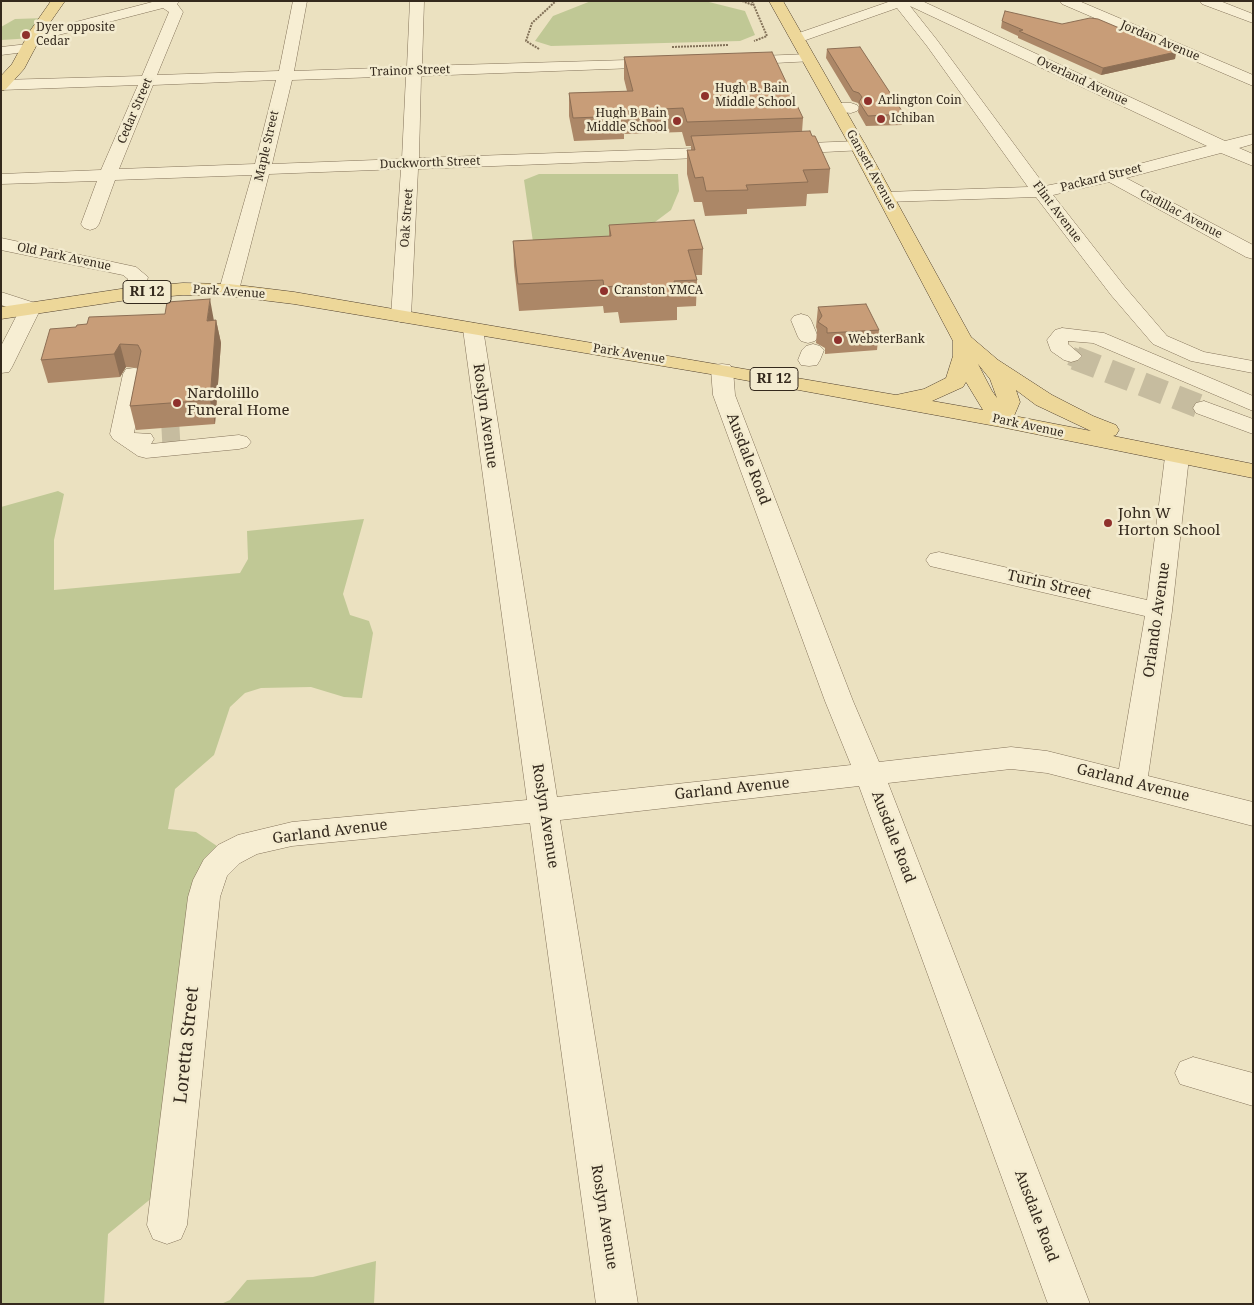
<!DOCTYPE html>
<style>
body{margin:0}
#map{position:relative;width:1254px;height:1305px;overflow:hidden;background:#ebe1c0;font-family:"Noto Serif",serif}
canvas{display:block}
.frame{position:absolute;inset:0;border:2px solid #34291d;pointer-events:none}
</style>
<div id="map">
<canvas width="1254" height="1305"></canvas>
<div class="frame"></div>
</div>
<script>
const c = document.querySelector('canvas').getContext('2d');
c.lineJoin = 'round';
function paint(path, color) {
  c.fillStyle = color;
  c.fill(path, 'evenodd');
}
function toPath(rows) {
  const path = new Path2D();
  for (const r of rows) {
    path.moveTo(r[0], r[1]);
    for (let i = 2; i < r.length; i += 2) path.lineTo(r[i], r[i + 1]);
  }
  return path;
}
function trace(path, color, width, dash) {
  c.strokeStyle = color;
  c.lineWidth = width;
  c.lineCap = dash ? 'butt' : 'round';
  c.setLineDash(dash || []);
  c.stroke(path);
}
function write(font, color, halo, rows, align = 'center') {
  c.font = font + ' "Noto Serif",serif';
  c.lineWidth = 5;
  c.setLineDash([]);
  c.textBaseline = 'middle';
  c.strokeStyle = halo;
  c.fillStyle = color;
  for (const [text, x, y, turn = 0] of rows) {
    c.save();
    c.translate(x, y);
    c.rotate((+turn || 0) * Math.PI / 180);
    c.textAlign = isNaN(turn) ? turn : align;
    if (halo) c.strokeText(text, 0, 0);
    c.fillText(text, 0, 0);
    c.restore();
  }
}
const green = toPath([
 [591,1,705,1,745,11,755,35,740,41,551,46,535,41,553,16],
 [45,18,33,38,1,40,1,27,15,19],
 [539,174,678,174,679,191,671,210,651,225,603,240,534,249,524,180],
 [58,491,64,494,54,540,54,590,240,573,248,559,247,531,364,519,343,594,350,615,369,621,373,633,362,698,344,697,311,687,261,688,245,693,230,707,214,755,175,789,168,829,196,832,229,854,213,871,176,1178,108,1234,104,1304,1,1304,1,507],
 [376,1261,374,1304,221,1304,230,1300,247,1280,313,1277]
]);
const minorTunnelFar1 = toPath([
 [1071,356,1078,359]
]);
const minorTunnel = toPath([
 [1075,358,1204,408],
 [162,438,180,437]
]);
const path = toPath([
 [742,1,753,5],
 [752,1,767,36,754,41],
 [672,47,728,45],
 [539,49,526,41,532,23,556,1]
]);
const minor = toPath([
 [156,1,180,1,177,4,183,12,157,75,279,71,293,1,307,1,294,71,407,67,410,1,424,1,422,66,662,59,667,60,669,63,667,66,662,67,421,76,419,158,724,147,730,148,732,152,730,156,724,157,418,169,411,316,408,320,401,322,394,320,391,316,401,169,269,174,239,290,236,294,229,296,222,294,219,290,252,175,115,180,99,224,96,228,90,230,84,228,81,224,97,181,1,184,1,174,101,170,138,85,1,90,1,80,142,76,169,12,163,8,35,41,30,40,28,37,30,34,156,1],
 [406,76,402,159,272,164,292,80,406,76],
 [276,80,255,164,119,169,153,85,276,80],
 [891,1,922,1,1225,141,1253,134,1253,144,1239,148,1253,154,1253,166,1221,153,1126,178,1253,245,1253,259,1246,257,1109,182,1053,195,1125,287,1167,336,1204,352,1253,361,1253,373,1191,361,1153,344,1111,295,1036,197,886,202,880,201,877,197,880,193,886,192,1028,187,927,46,897,8,803,41,798,42,793,41,791,38,793,35,891,1],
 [910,6,1207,146,1086,178,1045,186,937,40,910,6],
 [1060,1,1079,1,1253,75,1253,86,1062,4,1060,1],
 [1200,1,1220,1,1253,14,1253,23,1202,4,1200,1],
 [28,44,33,45,35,48,33,51,1,55,1,47,28,44],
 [808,54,813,55,815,58,813,61,737,65,732,64,730,61,732,58,737,57,808,54],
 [837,103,851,103,857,105,859,108,857,111,851,113,831,111,829,108,831,105,837,103],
 [858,141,864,142,866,146,864,150,785,154,779,153,777,149,779,145,785,144,858,141],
 [1,238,136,267,148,277,144,293,141,297,134,299,127,297,124,293,128,279,123,275,1,250,1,238],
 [1,292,38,304,41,308,12,367,9,372,1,373,1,346,19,311,1,305,1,292],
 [801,314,808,316,811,320,818,337,815,341,808,343,801,341,798,337,791,320,794,316,801,314],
 [473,323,480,325,483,329,557,797,851,765,825,701,713,395,711,370,714,365,722,364,730,365,733,370,735,395,853,701,879,762,1011,747,1047,751,1119,769,1145,616,930,566,926,560,930,554,939,552,1147,600,1165,457,1169,452,1177,450,1185,452,1189,457,1172,611,1148,776,1253,802,1253,826,1047,773,1011,769,888,783,1090,1304,1048,1304,859,786,560,820,638,1304,596,1304,530,823,292,846,257,854,240,863,227,876,220,897,187,1225,181,1239,167,1244,153,1239,147,1225,188,897,193,880,204,859,218,845,238,835,292,822,527,800,463,329,466,325,473,323],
 [1062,328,1104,333,1253,396,1253,411,1093,343,1068,341,1068,344,1082,356,1078,360,1071,362,1064,360,1051,351,1047,340,1055,330,1062,328],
 [813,344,820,346,824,350,820,360,817,365,809,366,801,365,798,360,802,350,806,346,813,344],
 [134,368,142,369,145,374,134,433,151,434,154,439,151,444,239,435,247,437,251,442,247,447,239,449,146,458,138,456,113,439,110,434,123,374,126,369,134,368],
 [1204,401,1253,419,1253,434,1196,413,1193,408,1196,403,1204,401],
 [1193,1057,1253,1073,1253,1106,1180,1084,1175,1073,1180,1062,1193,1057]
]);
const major = toPath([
 [51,1,65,1,44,31,24,69,6,89,1,91,1,76,12,64,30,31,51,1],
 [769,1,783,1,866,146,971,337,998,360,1052,395,1093,416,1116,425,1119,430,1116,435,1113,436,1253,464,1253,478,1001,427,722,376,294,304,229,296,183,295,134,299,1,319,1,307,134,287,183,283,229,284,294,292,896,395,924,389,946,378,953,356,953,341,850,146,769,1],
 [978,364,990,379,997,398,992,391,978,364],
 [966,382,983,410,932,401,963,387,966,382],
 [1016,390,1036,405,1091,431,1014,416,1020,402,1016,390]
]);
const wall = toPath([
 [1002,21,1176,52,1175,59,1101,75,1018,38,1018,36,1001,28],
 [827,49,904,114,902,125,866,126,858,112,859,105,858,103,852,101,826,58],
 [624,57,803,118,802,132,830,169,828,193,807,194,806,206,747,209,747,214,705,216,702,202,694,202,687,174,687,150,691,150,691,146,686,146,682,132,624,134,624,139,574,141,569,116,569,93,627,91,624,79],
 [609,225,703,249,702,275,696,275,697,280,696,306,677,307,677,320,620,323,618,312,604,313,603,306,519,311,514,266,513,241,609,236],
 [818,307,879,330,877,350,825,354,825,348,816,343,817,330,816,327],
 [216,320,221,343,215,424,136,430,130,406,138,368,126,367,120,377,48,383,41,360,76,327,87,324]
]);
const shadedWall = toPath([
 [1176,52,1175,59,1101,75,1103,68],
 [210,299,214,321,207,321],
 [216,320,221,343,215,424,210,400],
 [120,344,126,367,120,377,114,354]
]);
const building = toPath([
 [1005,11,1062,24,1090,18,1098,19,1176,52,1103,68,1019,31,1023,30,1002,21,1005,11],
 [860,47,904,114,868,116,859,102,862,97,859,93,853,91,827,49,860,47],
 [772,52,803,118,687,122,683,108,623,111,624,116,573,118,569,93,633,91,624,57,772,52],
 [810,131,812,136,815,136,830,169,803,170,808,182,746,185,748,190,706,191,703,177,695,178,687,150,695,150,691,136,810,131],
 [694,220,703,249,688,250,697,280,674,281,677,294,620,297,617,286,604,287,603,280,518,284,513,241,611,236,609,225,694,220],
 [210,299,207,321,216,320,210,400,130,406,141,351,138,345,120,344,114,354,41,360,50,329,76,327,77,325,87,324,89,317,165,314,167,302,210,299],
 [866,304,879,330,827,333,827,328,818,322,822,316,818,307,866,304]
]);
const markers = [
 [26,35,5,"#8f312c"],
 [705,96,5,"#8f312c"],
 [868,101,5,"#8f312c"],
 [881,119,5,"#8f312c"],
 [677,121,5,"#8f312c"],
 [604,291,5,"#8f312c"],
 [838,340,5,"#8f312c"],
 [177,403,5,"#8f312c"],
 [1108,523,5,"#8f312c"]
];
const farPoinames = [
 ["Dyer opposite",36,28],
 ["Cedar",36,42],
 ["Hugh B. Bain",715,89],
 ["Middle School",715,103],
 ["Arlington Coin",878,101],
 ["Hugh B Bain",667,114,"right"],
 ["Middle School",667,128,"right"],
 ["Ichiban",891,119],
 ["Cranston YMCA",614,291],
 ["WebsterBank",848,340]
];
const farStreetnames = [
 ["Jordan Avenue",1160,41,23],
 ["Trainor Street",410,71,-2],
 ["Overland Avenue",1082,81,25],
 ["Cedar Street",135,111,-67],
 ["Maple Street",267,146,-77],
 ["Duckworth Street",430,163,-2],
 ["Gansett Avenue",871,170,61],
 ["Packard Street",1101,178,-14],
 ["Flint Avenue",1057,212,53],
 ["Cadillac Avenue",1181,214,28],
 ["Oak Street",407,218,-86],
 ["Old Park Avenue",64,257,12],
 ["Park Avenue",229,292,4],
 ["Park Avenue",629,354,9],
 ["Park Avenue",1028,426,12]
];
const shields = [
 [147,292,48],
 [774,379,48]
];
const shieldNames = [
 ["RI 12",147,292],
 ["RI 12",774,379]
];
const poiNames = [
 ["Nardolillo",187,394],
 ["Funeral Home",187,411],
 ["John W",1118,514],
 ["Horton School",1118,531]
];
const streetNames = [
 ["Roslyn Avenue",485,416,82],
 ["Ausdale Road",748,459,69],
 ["Turin Street",1049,585,13],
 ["Orlando Avenue",1157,620,-82],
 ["Garland Avenue",1133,783,14],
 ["Garland Avenue",732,789,-6],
 ["Roslyn Avenue",545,816,81],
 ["Garland Avenue",330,832,-7],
 ["Ausdale Road",893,837,69],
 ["Ausdale Road",1036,1216,69],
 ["Roslyn Avenue",604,1217,81]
];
const nearStreetnames = [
 ["Loretta Street",187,1045,-84]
];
paint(green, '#c0c895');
trace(minorTunnelFar1, '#c6bc9f', 19, [19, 9]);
trace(minorTunnel, '#c6bc9f', 24, [24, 12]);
trace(minor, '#837259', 1);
trace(major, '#51402d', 1);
trace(path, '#837259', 2, [2, 1]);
paint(minor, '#f7eed3');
paint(major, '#edd799');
paint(wall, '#ac8767');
paint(shadedWall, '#8c6e54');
paint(building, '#c89d78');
trace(building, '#8c6e54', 1);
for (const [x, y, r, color] of markers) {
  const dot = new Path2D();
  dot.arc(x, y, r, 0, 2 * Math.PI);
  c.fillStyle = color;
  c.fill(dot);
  trace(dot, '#f3ebcf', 2);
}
write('12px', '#34291d', '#f3ebcf', farPoinames, 'left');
write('12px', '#34291d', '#f3ebcf', farStreetnames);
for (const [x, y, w] of shields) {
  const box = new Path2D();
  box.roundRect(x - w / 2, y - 11.5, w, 23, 4);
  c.fillStyle = '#f3ebcf';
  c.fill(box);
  trace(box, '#34291d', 1);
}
write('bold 14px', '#34291d', null, shieldNames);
write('15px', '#34291d', '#f3ebcf', poiNames, 'left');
write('15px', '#34291d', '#f3ebcf', streetNames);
write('18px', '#34291d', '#f3ebcf', nearStreetnames);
</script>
